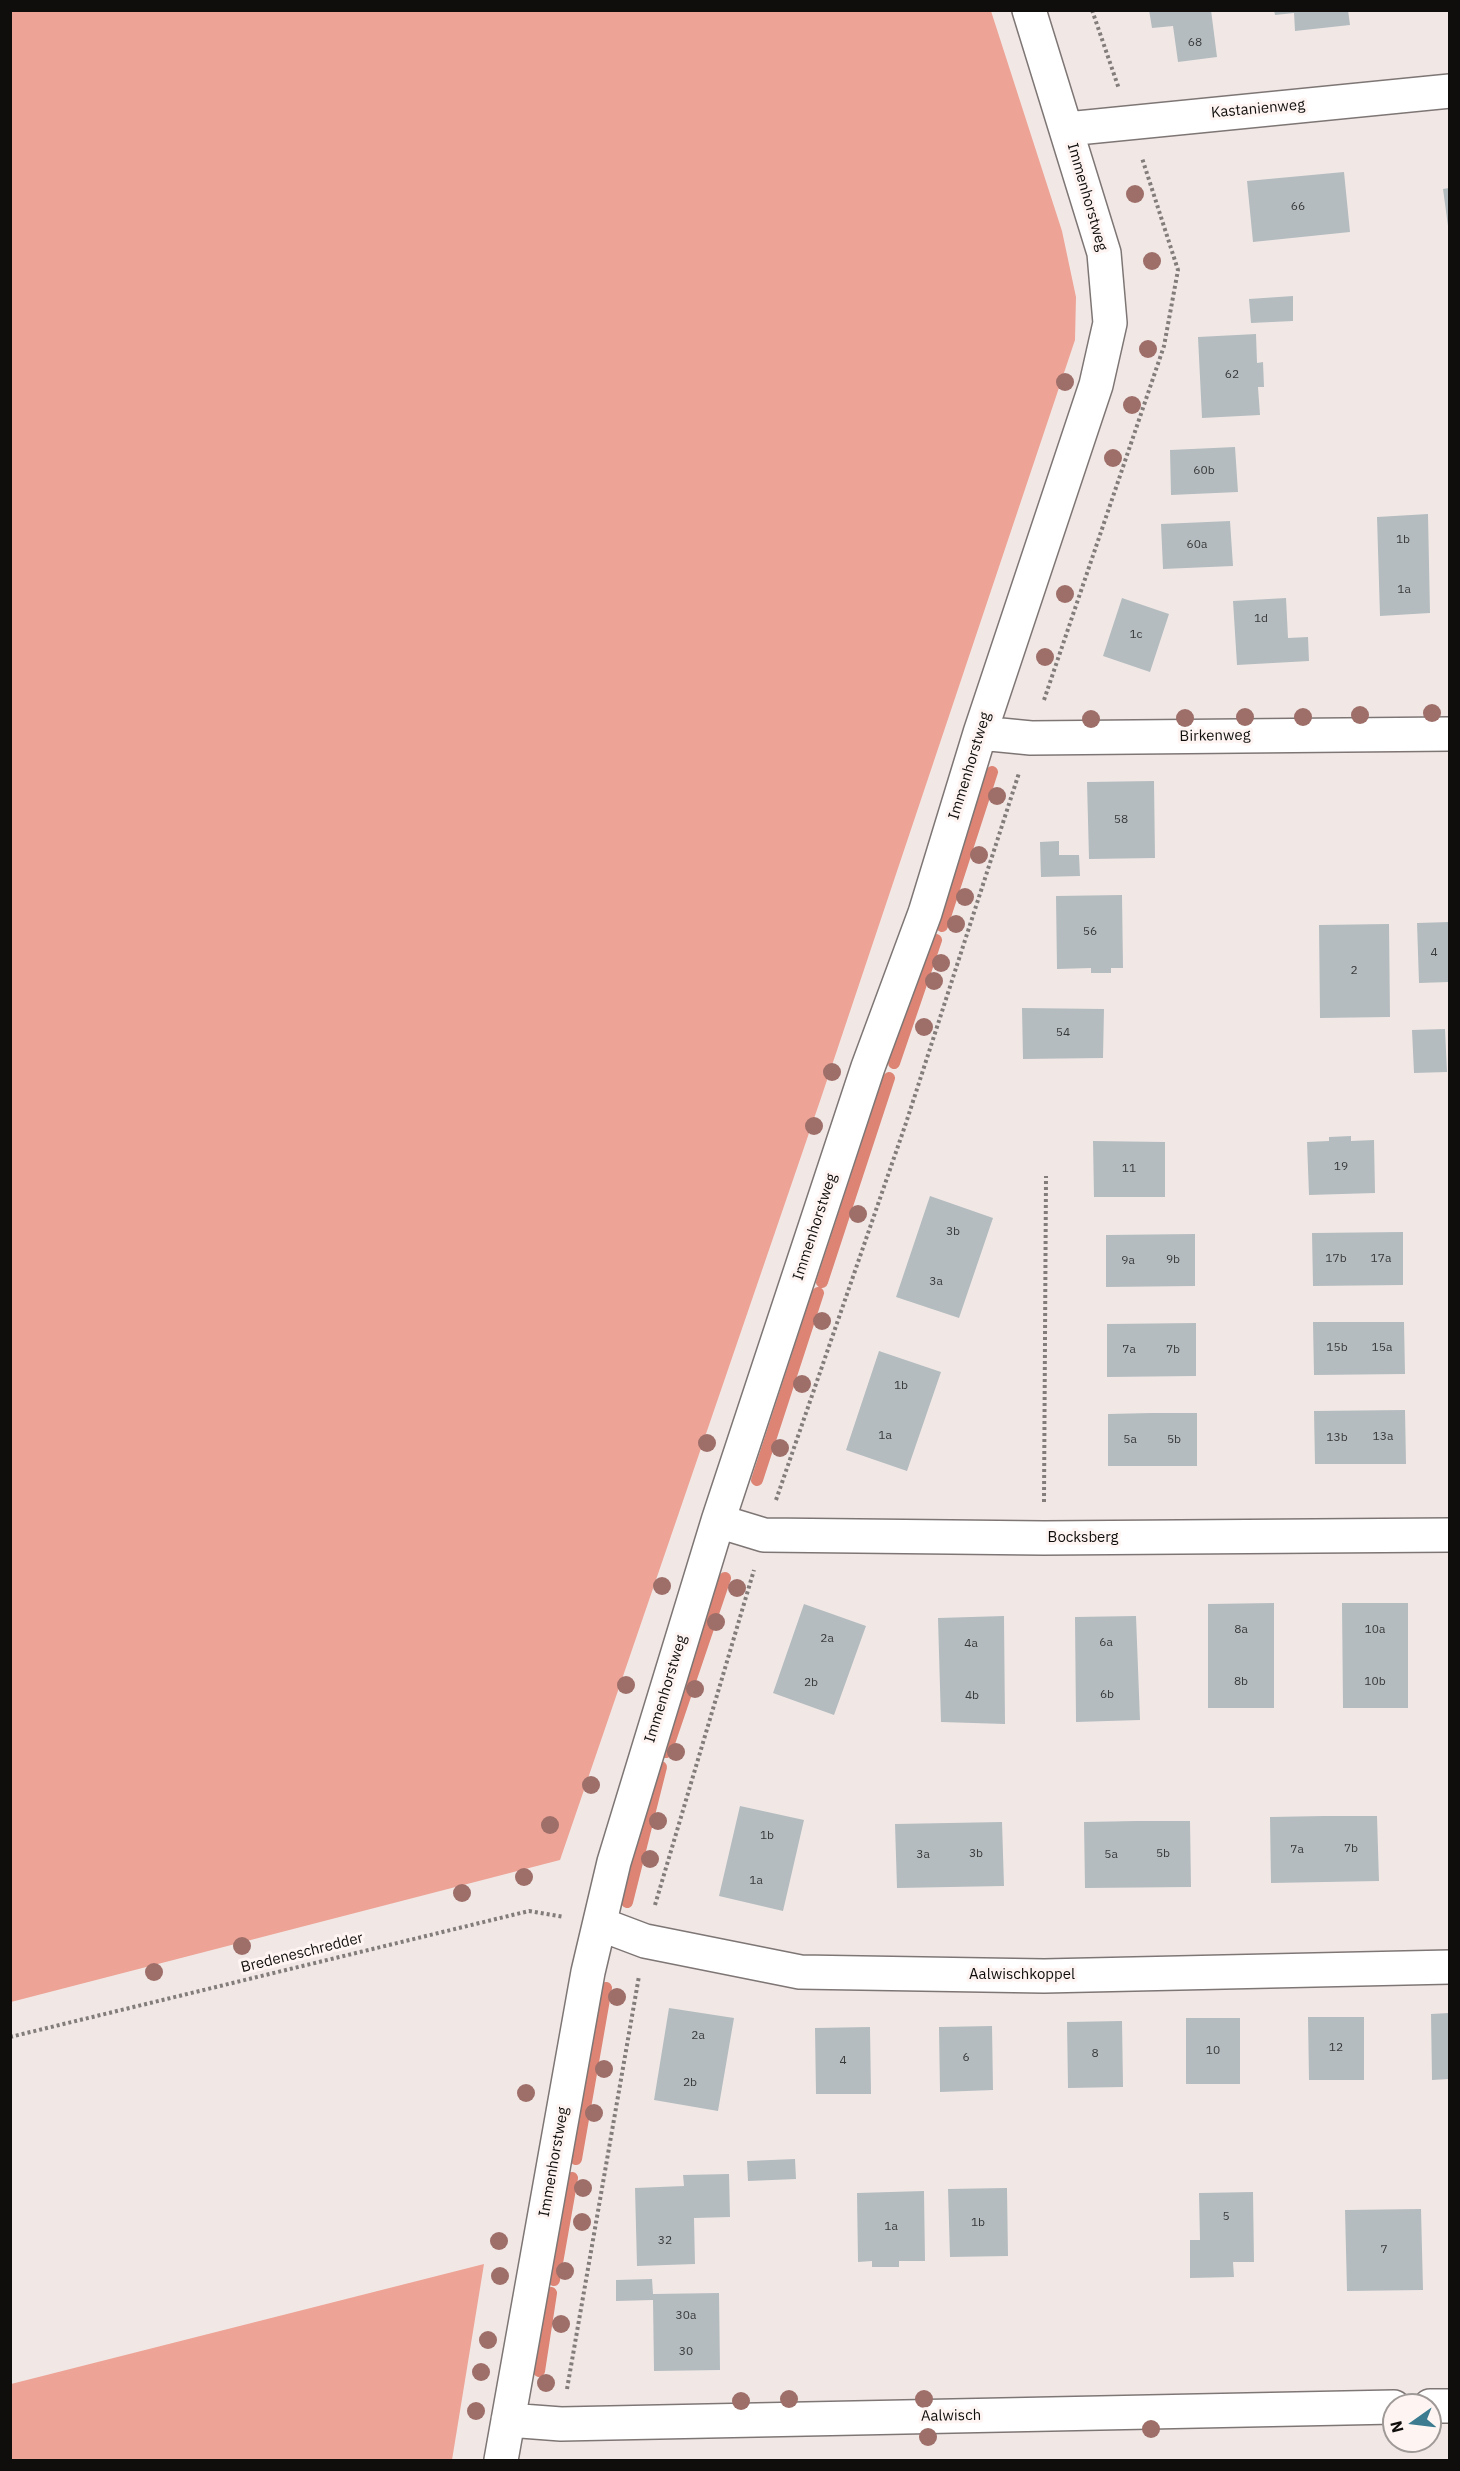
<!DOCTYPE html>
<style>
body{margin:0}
#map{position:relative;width:1460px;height:2471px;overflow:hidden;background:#f1e8e6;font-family:"IBM Plex Sans",sans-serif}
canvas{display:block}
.frame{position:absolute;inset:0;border:12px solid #100e0d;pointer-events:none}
.north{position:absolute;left:1382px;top:2393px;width:60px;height:60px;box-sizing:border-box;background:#fef5f3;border:2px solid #9f9997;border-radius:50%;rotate:256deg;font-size:16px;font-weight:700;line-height:24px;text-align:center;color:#100e0d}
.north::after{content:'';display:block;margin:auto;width:21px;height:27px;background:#3d7c90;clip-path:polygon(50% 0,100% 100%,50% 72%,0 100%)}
</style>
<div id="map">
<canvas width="1460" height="2471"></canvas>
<div class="frame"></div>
<div class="north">N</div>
</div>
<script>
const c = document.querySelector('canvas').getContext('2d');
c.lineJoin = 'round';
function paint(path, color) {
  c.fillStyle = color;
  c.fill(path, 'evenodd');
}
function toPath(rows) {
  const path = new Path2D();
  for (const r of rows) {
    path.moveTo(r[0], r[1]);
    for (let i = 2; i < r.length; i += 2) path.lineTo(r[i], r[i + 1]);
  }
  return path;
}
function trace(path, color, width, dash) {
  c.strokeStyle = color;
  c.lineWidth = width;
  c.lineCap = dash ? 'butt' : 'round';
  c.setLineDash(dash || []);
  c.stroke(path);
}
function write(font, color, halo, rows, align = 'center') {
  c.font = font + ' "IBM Plex Sans",sans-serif';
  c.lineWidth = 6;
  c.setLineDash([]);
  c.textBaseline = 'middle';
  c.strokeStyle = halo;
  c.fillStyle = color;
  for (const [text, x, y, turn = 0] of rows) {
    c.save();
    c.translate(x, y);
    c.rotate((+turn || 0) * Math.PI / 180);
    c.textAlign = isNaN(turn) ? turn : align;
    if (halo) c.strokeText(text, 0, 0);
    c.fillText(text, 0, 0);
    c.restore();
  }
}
const green = toPath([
 [11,10,991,11,1062,231,1076,297,1075,340,820,1101,560,1860,11,2002],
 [484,2264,452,2460,11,2460,11,2384]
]);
const stream = toPath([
 [942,926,992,772],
 [894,1063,936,940],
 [822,1282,889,1078],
 [757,1480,818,1293],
 [666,1752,725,1578],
 [627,1902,661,1767],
 [576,2159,606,1988],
 [554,2280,572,2178],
 [539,2371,551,2293]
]);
const building = toPath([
 [1149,10,1211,10,1217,57,1178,62,1173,26,1152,28],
 [1274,10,1348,10,1350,25,1295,31,1294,13,1275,15],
 [1344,172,1350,232,1253,242,1247,181],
 [1449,188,1449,226,1448,226,1443,189],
 [1293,296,1293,321,1251,323,1249,299],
 [1256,334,1257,363,1263,362,1264,387,1258,387,1260,415,1202,418,1198,337],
 [1235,447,1238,492,1171,495,1170,450],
 [1428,514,1430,613,1380,616,1377,517],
 [1230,521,1233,566,1163,569,1161,524],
 [1122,598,1169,614,1150,672,1103,656],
 [1286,598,1288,638,1308,637,1309,661,1237,665,1233,601],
 [1154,781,1155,858,1089,859,1087,782],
 [1059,841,1059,855,1079,855,1080,876,1041,877,1040,842],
 [1122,895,1123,968,1111,968,1111,973,1091,973,1091,968,1057,969,1056,896],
 [1449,922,1449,982,1419,983,1417,923],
 [1389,924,1390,1017,1320,1018,1319,925],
 [1022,1008,1104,1009,1103,1058,1023,1059],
 [1445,1029,1447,1072,1414,1073,1412,1030],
 [1351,1136,1351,1141,1374,1140,1375,1193,1309,1195,1307,1142,1329,1141,1329,1137],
 [1093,1141,1165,1142,1165,1197,1094,1197],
 [930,1196,993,1218,959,1318,896,1297],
 [1403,1232,1403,1285,1313,1286,1312,1233],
 [1195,1234,1195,1286,1106,1287,1106,1235],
 [1313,1322,1404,1322,1405,1374,1314,1375],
 [1196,1323,1196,1376,1107,1377,1107,1324],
 [879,1351,941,1372,907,1471,846,1450],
 [1405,1410,1406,1464,1315,1464,1314,1411],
 [1151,1413,1197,1413,1197,1466,1108,1466,1108,1414],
 [1274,1603,1274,1708,1208,1708,1208,1604],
 [1342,1603,1408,1603,1408,1708,1343,1708],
 [804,1604,866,1626,834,1715,773,1693],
 [1004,1616,1005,1724,941,1722,938,1618],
 [1136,1616,1140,1720,1076,1722,1075,1617],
 [740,1806,804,1820,783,1911,719,1896],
 [1324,1816,1377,1816,1379,1881,1271,1883,1270,1817],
 [1136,1821,1190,1821,1191,1887,1085,1888,1084,1822],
 [1002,1822,1004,1886,897,1888,895,1824],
 [669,2008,734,2018,718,2111,654,2100],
 [1449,2013,1449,2079,1432,2080,1431,2014],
 [1308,2017,1364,2017,1364,2080,1309,2080],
 [1186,2018,1240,2018,1240,2084,1186,2084],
 [1122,2021,1123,2087,1068,2088,1067,2022],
 [992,2026,993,2090,940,2092,939,2027],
 [870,2027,871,2094,816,2094,815,2028],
 [795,2159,796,2179,748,2181,747,2161],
 [729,2174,730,2217,694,2218,695,2264,637,2266,635,2188,684,2186,683,2175],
 [1007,2188,1008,2256,950,2257,948,2189],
 [924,2191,925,2261,899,2261,899,2267,872,2267,872,2261,858,2262,857,2193],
 [1253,2192,1254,2262,1233,2262,1234,2277,1190,2278,1190,2240,1200,2240,1199,2193],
 [1421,2209,1423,2290,1347,2291,1345,2210],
 [652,2279,653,2294,719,2293,720,2370,654,2371,653,2300,616,2301,616,2280]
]);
const path = toPath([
 [1092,10,1119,89],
 [1044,700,1164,346,1178,270,1142,158],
 [776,1500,906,1123,1019,773],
 [1044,1502,1046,1176],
 [655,1905,754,1570],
 [10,2037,529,1911,564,1917],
 [567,2389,639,1976]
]);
const minor = toPath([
 [1067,129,1450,91],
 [980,733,1031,738,1450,734],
 [718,1521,764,1535,1044,1538,1450,1535],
 [600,1924,645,1941,800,1972,1044,1976,1450,1967],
 [1430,2406,1450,2406],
 [508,2420,561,2424,1394,2407],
 [501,2460,588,1972,614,1862,718,1521,868,1067,925,913,980,733,1096,385,1110,323,1104,253,1029,10]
]);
const trees = [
 [1135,194],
 [1152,261],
 [1148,349],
 [1065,382],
 [1132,405],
 [1113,458],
 [1065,594],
 [1045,657],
 [1432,713],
 [1360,715],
 [1245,717],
 [1303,717],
 [1185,718],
 [1091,719],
 [997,796],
 [979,855],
 [965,897],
 [956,924],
 [941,963],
 [934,981],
 [924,1027],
 [832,1072],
 [814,1126],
 [858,1214],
 [822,1321],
 [802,1384],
 [707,1443],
 [780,1448],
 [662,1586],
 [737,1588],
 [716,1622],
 [626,1685],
 [695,1689],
 [676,1752],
 [591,1785],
 [658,1821],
 [550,1825],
 [650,1859],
 [524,1877],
 [462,1893],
 [242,1946],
 [154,1972],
 [617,1997],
 [604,2069],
 [526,2093],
 [594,2113],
 [583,2188],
 [582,2222],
 [499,2241],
 [565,2271],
 [500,2276],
 [561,2324],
 [488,2340],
 [481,2372],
 [546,2383],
 [789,2399],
 [924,2399],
 [741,2401],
 [476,2411],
 [1151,2429],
 [928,2437]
];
const numberNames = [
 ["68",1195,43],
 ["66",1298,207],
 ["62",1232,375],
 ["60b",1204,471],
 ["1b",1403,540],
 ["60a",1197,545],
 ["1a",1404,590],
 ["1d",1261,619],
 ["1c",1136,635],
 ["58",1121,820],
 ["56",1090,932],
 ["4",1434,953],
 ["2",1354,971],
 ["54",1063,1033],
 ["19",1341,1167],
 ["11",1129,1169],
 ["3b",953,1232],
 ["17b",1336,1259],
 ["17a",1381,1259],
 ["9b",1173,1260],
 ["9a",1128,1261],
 ["3a",936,1282],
 ["15b",1337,1348],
 ["15a",1382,1348],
 ["7a",1129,1350],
 ["7b",1173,1350],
 ["1b",901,1386],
 ["1a",885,1436],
 ["13a",1383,1437],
 ["13b",1337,1438],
 ["5a",1130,1440],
 ["5b",1174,1440],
 ["8a",1241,1630],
 ["10a",1375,1630],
 ["2a",827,1639],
 ["6a",1106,1643],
 ["4a",971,1644],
 ["8b",1241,1682],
 ["10b",1375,1682],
 ["2b",811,1683],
 ["6b",1107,1695],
 ["4b",972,1696],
 ["1b",767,1836],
 ["7b",1351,1849],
 ["7a",1297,1850],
 ["3b",976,1854],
 ["5b",1163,1854],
 ["3a",923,1855],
 ["5a",1111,1855],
 ["1a",756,1881],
 ["2a",698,2036],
 ["12",1336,2048],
 ["10",1213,2051],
 ["8",1095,2054],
 ["6",966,2058],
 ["4",843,2061],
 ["2b",690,2083],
 ["5",1226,2217],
 ["1b",978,2223],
 ["1a",891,2227],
 ["32",665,2241],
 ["7",1384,2250],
 ["30a",686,2316],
 ["30",686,2352]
];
const streetNames = [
 ["Kastanienweg",1258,109,-5],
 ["Immenhorstweg",1087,197,74],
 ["Birkenweg",1215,736,-1],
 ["Immenhorstweg",970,766,-73],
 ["Immenhorstweg",815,1227,-72],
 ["Bocksberg",1083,1538],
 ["Immenhorstweg",666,1689,-73],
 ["Bredeneschredder",302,1953,-14],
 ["Aalwischkoppel",1022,1975],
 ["Immenhorstweg",554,2162,-80],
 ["Aalwisch",951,2416,-1]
];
paint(green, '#eda496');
trace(stream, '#dd8474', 12);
paint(building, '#b4bcbf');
trace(minor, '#7e7675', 36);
trace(path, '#827c7b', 4, [3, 3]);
trace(minor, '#fff', 33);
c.fillStyle = '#9e6e69';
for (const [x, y] of trees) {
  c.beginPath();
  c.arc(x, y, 9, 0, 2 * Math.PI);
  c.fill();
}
write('12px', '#393a3a', null, numberNames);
write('15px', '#100e0d', '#fef5f3', streetNames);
</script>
